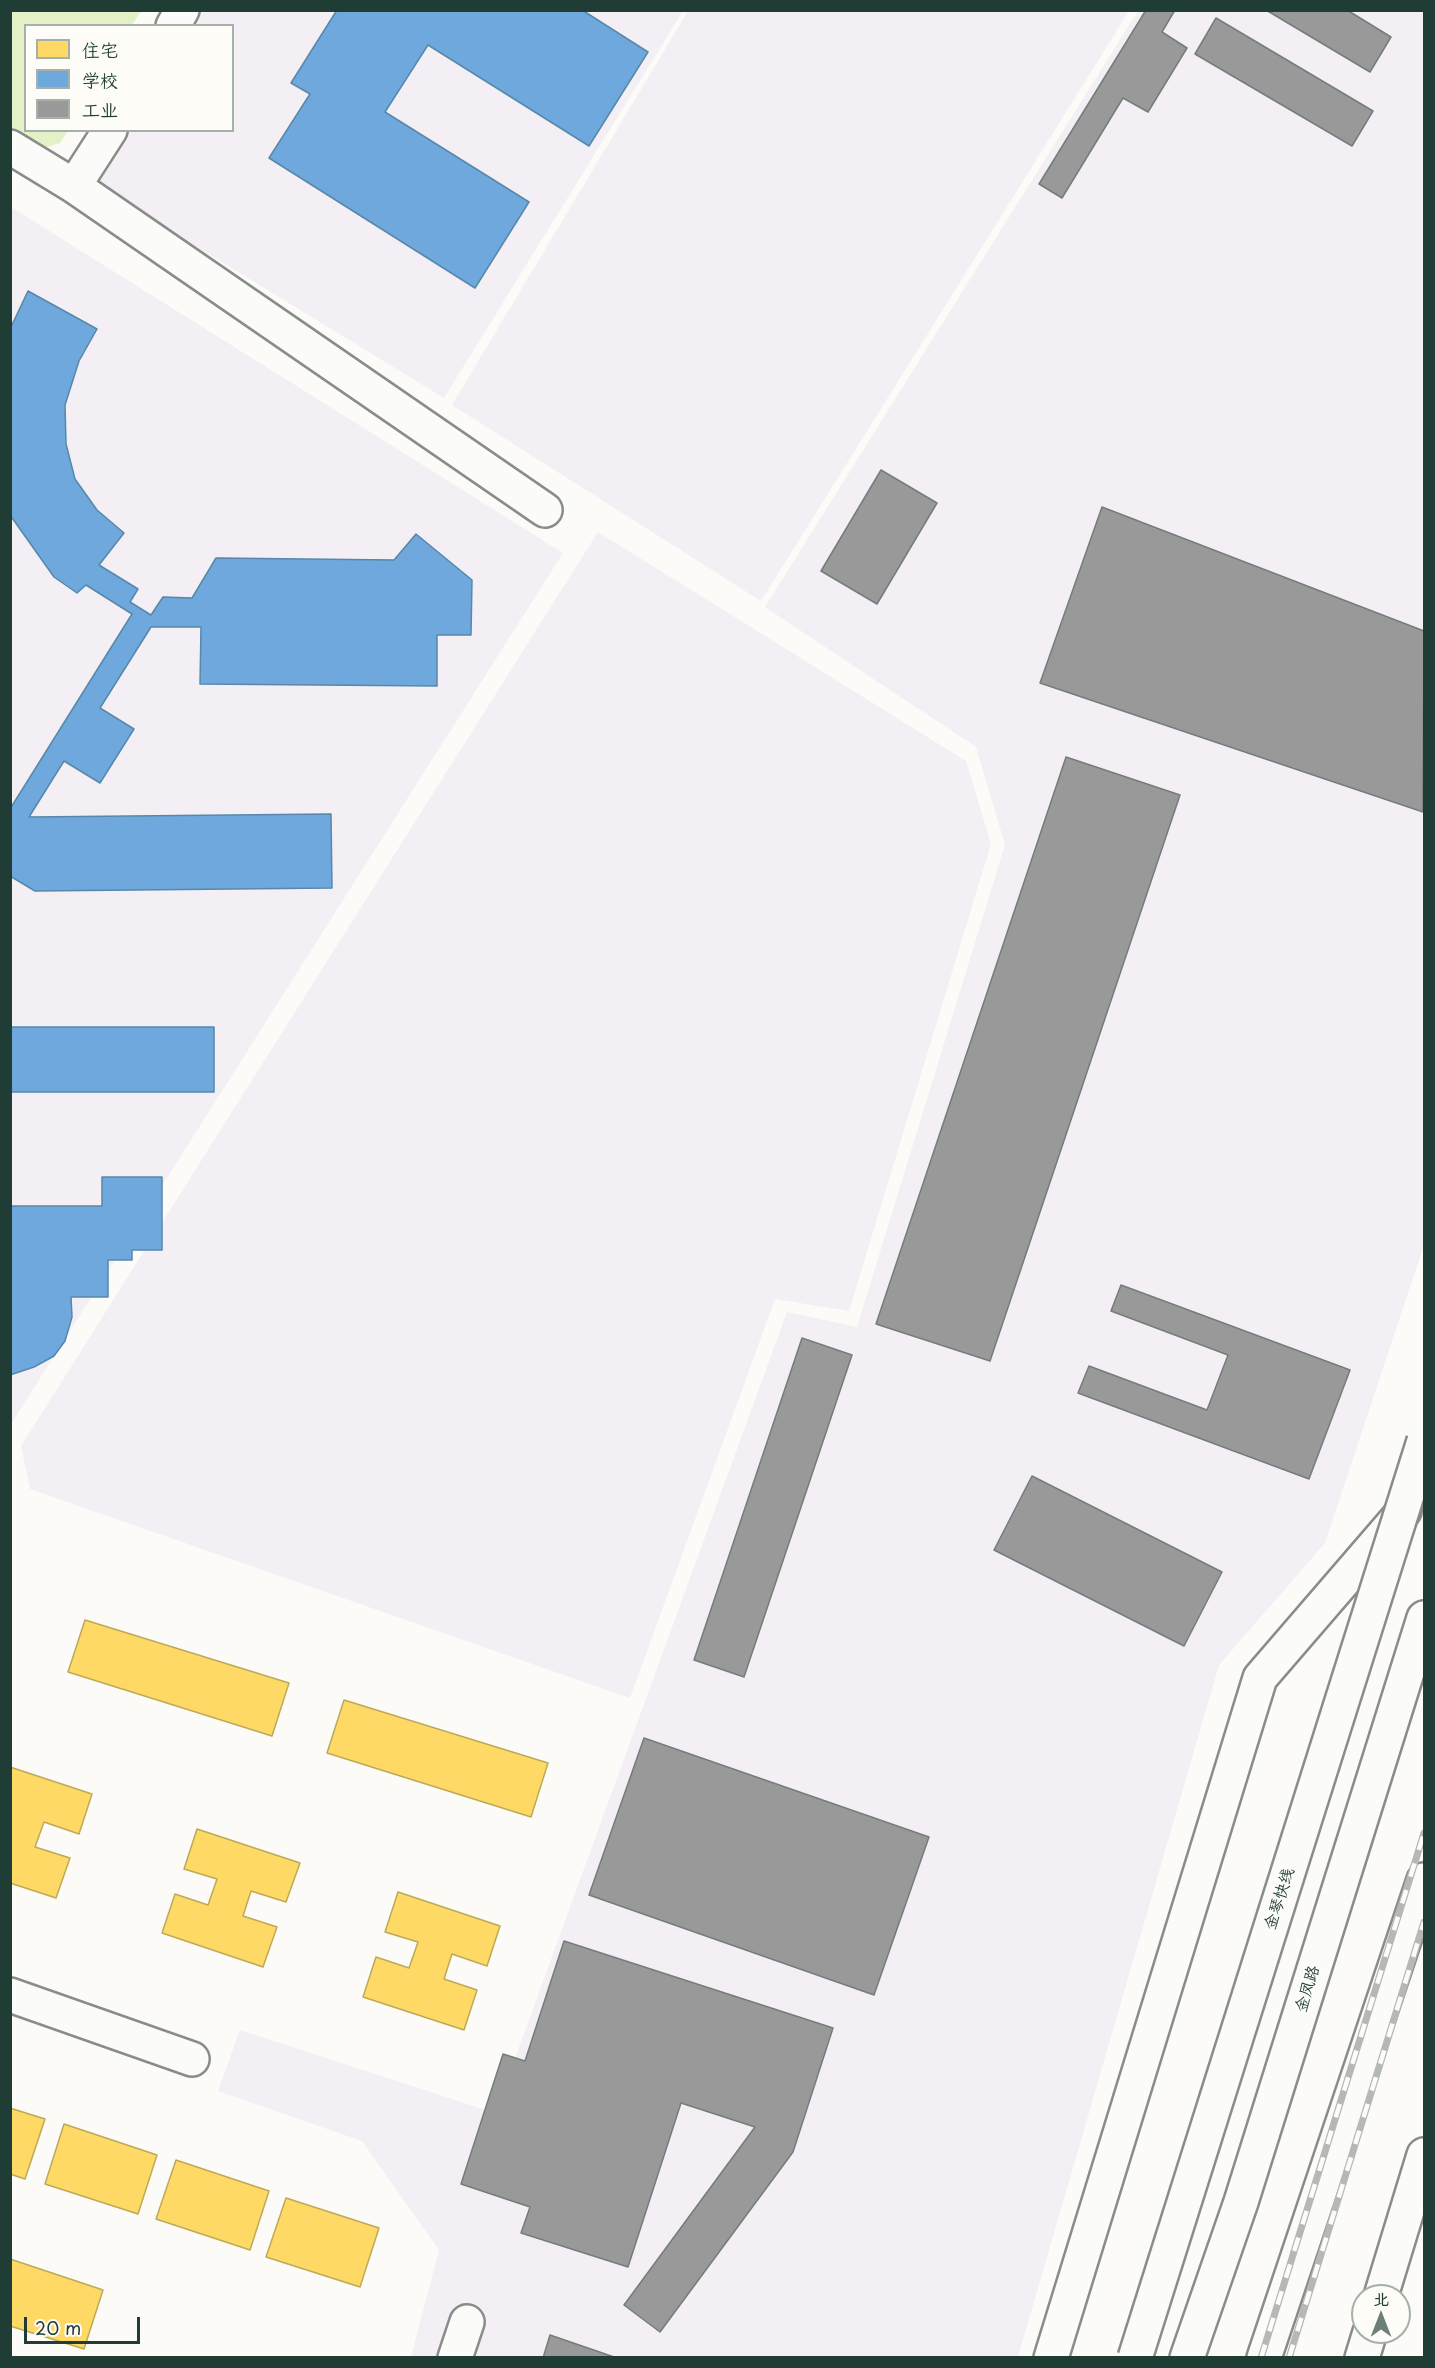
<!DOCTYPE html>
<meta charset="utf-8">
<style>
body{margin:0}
#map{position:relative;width:1435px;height:2368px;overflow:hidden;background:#fcfbf8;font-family:"Playpen Sans","LXGW WenKai TC",sans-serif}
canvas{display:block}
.frame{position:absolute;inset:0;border:12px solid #1f3d34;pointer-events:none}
.legend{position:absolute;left:24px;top:24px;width:210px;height:108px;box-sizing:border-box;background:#fdfcf7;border:2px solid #a4b0a9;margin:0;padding:8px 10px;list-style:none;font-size:18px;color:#1f3d34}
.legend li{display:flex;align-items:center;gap:12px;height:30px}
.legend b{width:30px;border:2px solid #a4b0a9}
.north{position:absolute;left:1351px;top:2284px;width:60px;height:60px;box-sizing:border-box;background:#fdfcf7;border:2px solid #a4b0a9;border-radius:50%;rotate:0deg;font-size:16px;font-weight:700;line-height:24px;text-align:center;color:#1f3d34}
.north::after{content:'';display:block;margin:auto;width:21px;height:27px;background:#6c8079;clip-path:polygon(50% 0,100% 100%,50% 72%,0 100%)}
.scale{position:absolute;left:24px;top:2317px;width:116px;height:27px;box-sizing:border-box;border:3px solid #1f3d34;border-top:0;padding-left:8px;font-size:18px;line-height:21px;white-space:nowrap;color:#1f3d34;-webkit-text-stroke:4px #fdfcf7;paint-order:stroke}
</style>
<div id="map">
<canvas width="1435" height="2368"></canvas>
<div class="frame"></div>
<ul class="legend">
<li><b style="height:16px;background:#ffd966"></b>住宅</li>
<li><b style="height:16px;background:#6fa8dc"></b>学校</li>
<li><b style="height:16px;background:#999"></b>工业</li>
</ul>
<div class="north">北</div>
<div class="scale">20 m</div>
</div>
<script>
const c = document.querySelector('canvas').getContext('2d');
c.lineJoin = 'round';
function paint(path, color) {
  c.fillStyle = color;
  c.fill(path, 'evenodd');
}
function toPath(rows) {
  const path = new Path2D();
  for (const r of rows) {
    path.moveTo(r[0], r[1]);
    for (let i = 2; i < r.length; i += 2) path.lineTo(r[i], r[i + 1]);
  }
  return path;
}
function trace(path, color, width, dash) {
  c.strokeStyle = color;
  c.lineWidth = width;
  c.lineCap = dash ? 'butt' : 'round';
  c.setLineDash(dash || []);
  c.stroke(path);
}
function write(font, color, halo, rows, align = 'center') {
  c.font = font + ' "Playpen Sans","LXGW WenKai TC",sans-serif';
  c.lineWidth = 6;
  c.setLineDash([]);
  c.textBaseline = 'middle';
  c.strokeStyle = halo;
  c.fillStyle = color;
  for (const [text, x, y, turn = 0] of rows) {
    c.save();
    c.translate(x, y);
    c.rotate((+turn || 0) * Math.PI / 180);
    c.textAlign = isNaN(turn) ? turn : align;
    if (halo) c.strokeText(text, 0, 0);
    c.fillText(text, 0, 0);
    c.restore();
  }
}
const built = toPath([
 [201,11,683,11,444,398,94,184,127,131,232,130,232,26,192,25],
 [688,11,1129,11,761,601,452,405],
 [1138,11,1424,11,1424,1245,1325,1543,1219,1665,1018,2357,411,2357,439,2250,362,2141,218,2091,240,2030,495,2113,787,1312,857,1327,1005,845,976,747,765,607],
 [11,207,563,553,11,1424],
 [598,532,966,761,991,844,849,1311,775,1299,630,1698,30,1489,21,1446]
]);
const green = toPath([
 [11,11,141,11,132,25,26,26,26,130,68,131,60,143,11,158]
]);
const homes = toPath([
 [85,1620,289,1683,272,1736,68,1672,85,1620],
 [344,1700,548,1763,531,1817,327,1753,344,1700],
 [10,1767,92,1794,79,1834,44,1822,35,1847,70,1858,56,1898,10,1883,10,1767],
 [197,1829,300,1863,286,1902,251,1891,243,1916,277,1927,263,1967,162,1933,175,1894,208,1905,217,1879,184,1869,197,1829],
 [398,1892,500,1926,487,1966,452,1954,444,1979,477,1990,464,2030,363,1997,376,1957,409,1968,418,1942,385,1932,398,1892],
 [10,2108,45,2119,25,2179,10,2174,10,2108],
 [64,2124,157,2155,138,2214,45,2184,64,2124],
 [176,2160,269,2191,250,2250,156,2219,176,2160],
 [286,2198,379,2228,360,2287,266,2257,286,2198],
 [10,2259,103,2290,84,2349,10,2326,10,2259]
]);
const schools = toPath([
 [337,10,582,10,648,52,589,146,428,45,385,112,529,202,475,288,269,158,310,94,291,83,337,10],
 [28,291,97,329,79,361,65,405,66,444,75,479,97,510,124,533,99,565,138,589,130,602,151,615,163,597,192,598,216,558,394,560,416,534,472,580,471,635,437,635,437,686,200,684,201,627,151,627,100,708,134,729,100,783,64,761,29,817,331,814,332,888,35,891,10,876,10,809,132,614,86,585,77,593,54,577,10,515,10,329,28,291],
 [10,1027,214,1027,214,1092,10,1092,10,1027],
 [102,1177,162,1177,162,1250,132,1250,132,1260,108,1260,108,1297,71,1297,72,1317,65,1341,54,1356,34,1367,10,1375,10,1206,102,1206,102,1177]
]);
const industry = toPath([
 [1146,10,1175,10,1162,32,1187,48,1148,112,1123,98,1062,198,1039,184,1146,10],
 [1266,10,1347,10,1391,37,1370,72,1266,10],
 [1216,18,1373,111,1352,146,1195,54,1216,18],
 [881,470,937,503,877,604,821,571,881,470],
 [1102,507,1424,631,1423,812,1040,683,1102,507],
 [1066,757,1180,795,990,1361,876,1324,1066,757],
 [1121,1285,1350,1370,1309,1479,1078,1393,1089,1366,1207,1410,1228,1355,1111,1311,1121,1285],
 [802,1338,852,1355,744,1677,694,1660,802,1338],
 [1032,1476,1222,1572,1184,1646,994,1550,1032,1476],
 [644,1738,929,1837,874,1995,589,1895,644,1738],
 [564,1941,833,2028,793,2152,660,2332,624,2305,755,2127,681,2103,628,2267,521,2233,530,2207,461,2184,503,2054,525,2061,564,1941],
 [550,2335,617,2358,543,2358,550,2335]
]);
const minor = toPath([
 [173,26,182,10],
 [10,147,74,186,545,510],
 [74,186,110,130],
 [10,1995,192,2059],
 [455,2358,467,2322]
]);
const primary = toPath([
 [1051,2358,1260,1678,1404,1511],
 [1187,2358,1241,2202,1424,1618],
 [1264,2358,1424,1880]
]);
const trunk = toPath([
 [1381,2296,1424,2155],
 [1362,2358,1370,2332]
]);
const rail = toPath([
 [1261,2358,1424,1833],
 [1289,2358,1424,1922]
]);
const trunkBridge = toPath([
 [1135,2358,1424,1441]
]);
const streetNames = [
 ["金琴快线",1280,1899,-72],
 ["金凤路",1308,1989,-73]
];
paint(built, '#f3eff4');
paint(green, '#e4f0c5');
paint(homes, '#ffd966');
trace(homes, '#bcaa57', 1.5);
paint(schools, '#6fa8dc');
trace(schools, '#5788aa', 1.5);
paint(industry, '#999');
trace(industry, '#747d7b', 1.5);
trace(minor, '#888d8a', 38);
trace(primary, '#888d8a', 38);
trace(trunk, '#888d8a', 38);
trace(minor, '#fbfbf9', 33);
trace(primary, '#fbfbf9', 33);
trace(trunk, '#fbfbf9', 33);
trace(rail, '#b5b8b6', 7);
trace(rail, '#fdfcf7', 4.5, [14]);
trace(trunkBridge, '#888d8a', 38, []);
trace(trunkBridge, '#fbfbf9', 33);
write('16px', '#1f3d34', '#fdfcf7', streetNames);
</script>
